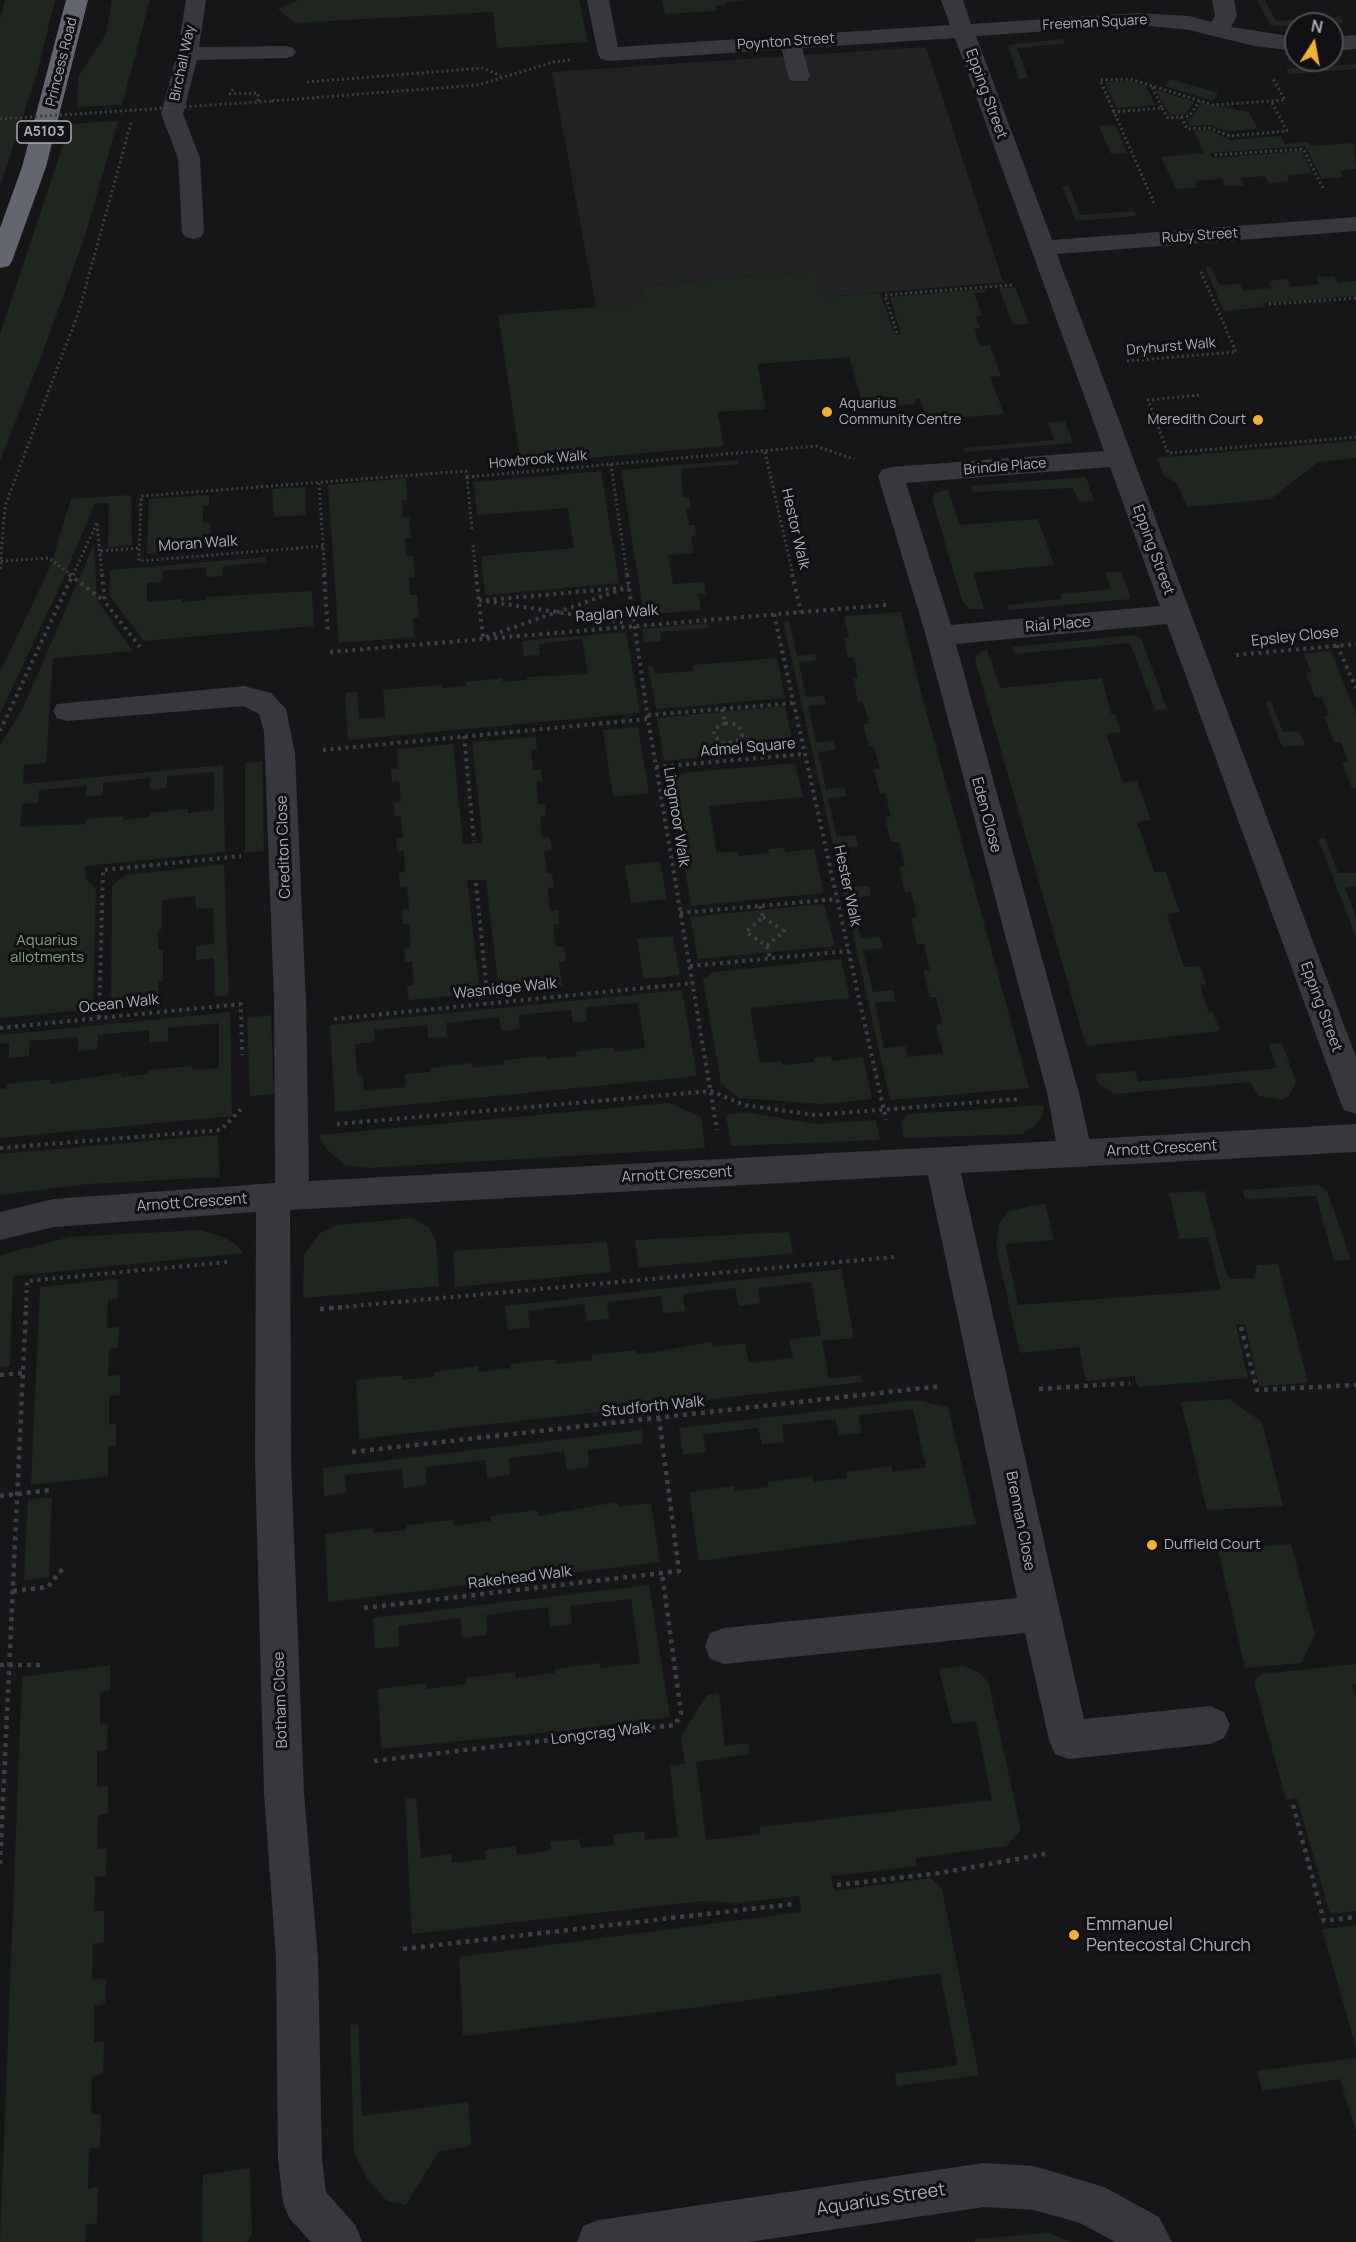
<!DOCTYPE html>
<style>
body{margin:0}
#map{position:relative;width:1356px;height:2242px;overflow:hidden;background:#161618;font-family:Manrope,sans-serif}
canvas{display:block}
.north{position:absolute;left:1284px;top:12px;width:60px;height:60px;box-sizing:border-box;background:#111113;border:2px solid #4d4f55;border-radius:50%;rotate:11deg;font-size:16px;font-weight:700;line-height:24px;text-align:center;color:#a8adb8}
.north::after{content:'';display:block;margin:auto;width:21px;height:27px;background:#f2b134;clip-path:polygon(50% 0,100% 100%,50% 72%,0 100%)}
</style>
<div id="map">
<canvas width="1356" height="2242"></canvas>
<div class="north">N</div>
</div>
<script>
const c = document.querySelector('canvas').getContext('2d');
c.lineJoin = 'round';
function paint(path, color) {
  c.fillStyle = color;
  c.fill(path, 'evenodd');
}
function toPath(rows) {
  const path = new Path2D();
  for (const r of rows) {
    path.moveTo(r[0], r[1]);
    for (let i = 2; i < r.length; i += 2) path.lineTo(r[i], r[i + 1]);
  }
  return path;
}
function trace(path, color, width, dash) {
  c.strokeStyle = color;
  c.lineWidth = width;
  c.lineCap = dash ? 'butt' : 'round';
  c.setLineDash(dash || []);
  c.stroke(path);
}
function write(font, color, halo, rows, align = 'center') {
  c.font = font + ' Manrope,sans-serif';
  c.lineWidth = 6;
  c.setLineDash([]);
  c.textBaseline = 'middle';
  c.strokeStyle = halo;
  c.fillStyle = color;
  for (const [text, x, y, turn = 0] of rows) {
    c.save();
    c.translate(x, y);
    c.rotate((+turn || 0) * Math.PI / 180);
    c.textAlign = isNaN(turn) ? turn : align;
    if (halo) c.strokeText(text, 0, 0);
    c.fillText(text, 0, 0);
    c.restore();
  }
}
const built = toPath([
 [926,47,1003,282,824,297,816,271,640,286,643,303,596,307,552,72]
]);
const green = toPath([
 [5,0,55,0,37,73,0,187,0,20],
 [112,0,150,0,122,105,77,107,78,77,106,34],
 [299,0,579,0,588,42,497,48,493,12,295,23,278,9],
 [662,0,750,0,725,2,725,5,715,5,717,11,665,14],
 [1257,0,1265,0,1276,21,1340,17,1343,23,1271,26],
 [1063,39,1065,44,1017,48,1028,78,1019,79,1008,45],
 [1356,64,1356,69,1289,74,1286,69],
 [1170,79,1218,93,1213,101,1165,86],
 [1131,81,1146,86,1155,105,1117,108,1105,82],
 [1156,90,1194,102,1185,114,1170,115],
 [1201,103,1249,112,1258,129,1228,131,1211,125,1190,126,1187,119,1191,119],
 [118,121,85,236,41,357,0,461,0,334,70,124],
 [1115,125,1127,153,1111,154,1099,126],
 [1209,130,1230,140,1281,136,1285,144,1308,142,1310,146,1354,143,1356,169,1340,171,1343,177,1322,179,1305,146,1210,153,1212,158,1301,151,1312,173,1287,175,1289,181,1269,183,1266,176,1241,178,1244,185,1225,186,1222,179,1195,181,1197,188,1176,189,1161,157,1204,153,1194,131],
 [1062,186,1069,186,1080,215,1134,211,1137,216,1076,221],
 [1205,267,1211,267,1219,285,1240,284,1243,291,1272,288,1269,281,1287,279,1291,287,1319,284,1316,277,1334,276,1338,283,1356,281,1356,296,1263,303,1265,307,1224,311],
 [816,271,824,297,880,293,895,335,901,334,890,297,985,289,985,292,974,293,982,315,976,316,980,328,974,329,980,346,990,345,1001,376,990,377,1004,414,928,420,920,399,916,399,915,404,864,408,849,357,757,364,766,409,717,412,724,446,521,464,498,315,643,303,640,286],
 [1015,287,1029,324,1013,325,999,288],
 [1065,421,1073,443,964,452,963,448,1054,440,1048,423],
 [1356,441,1356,458,1318,462,1271,499,1187,507,1177,483,1164,476,1157,458],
 [738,460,739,464,681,469,683,497,689,497,691,508,686,509,689,525,695,525,696,536,691,537,694,553,668,555,673,584,704,582,706,594,698,594,701,610,644,615,621,470],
 [601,471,619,583,485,595,481,556,574,548,568,508,477,515,474,482],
 [1086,477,1094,501,1079,502,1073,488,973,492,971,486],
 [406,478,407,500,402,501,403,517,409,517,411,538,405,538,406,555,413,556,415,577,409,578,410,595,417,595,419,617,413,618,414,637,339,643,328,485],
 [305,487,306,515,274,517,272,489],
 [948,489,960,525,1038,519,1054,565,973,573,984,609,970,609,962,601,932,498,935,493],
 [131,495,132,545,108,547,109,503,95,503,61,584,0,714,0,672,51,565,71,499],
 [209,495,209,505,203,506,203,523,210,523,211,533,203,534,204,549,147,554,149,499],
 [94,544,97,600,133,651,53,658,46,763,24,765,23,784,223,765,225,852,85,866,85,878,96,889,93,1009,0,1018,0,745,22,710],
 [214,772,214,810,188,813,188,809,150,813,149,817,124,820,123,816,86,819,85,824,20,827,22,804,38,803,39,790,86,786,86,797,103,795,103,783,150,778,150,790,167,788,167,776],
 [265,557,266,562,223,566,222,576,206,577,206,567,163,571,162,582,147,583,147,602,182,599,182,602,206,600,206,597,312,591,314,626,144,641,109,595,110,570],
 [1121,571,1131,599,1009,610,1007,605,1061,599,1060,594,1111,589,1105,573],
 [901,612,922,696,1029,1088,890,1100,783,621,789,621,797,656,815,654,816,660,799,662,806,697,824,696,826,704,808,706,816,742,834,741,836,749,818,752,826,789,845,787,847,796,828,799,837,837,856,835,858,846,841,848,850,887,869,886,871,896,851,898,861,939,880,937,883,948,863,950,873,992,893,990,895,1001,875,1003,884,1048,905,1046,908,1057,943,1053,936,1025,942,1024,936,997,930,997,923,970,930,970,924,944,917,944,911,918,917,917,911,892,905,893,899,867,905,866,899,842,891,842,885,817,891,816,885,793,880,794,874,769,880,769,874,746,869,747,863,724,869,723,863,701,858,702,853,679,858,678,854,658,848,658,844,638,849,637,844,616],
 [708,623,709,628,660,632,661,641,644,643,642,629],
 [626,632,640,713,348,740,345,693,357,692,359,719,385,717,383,690,441,685,442,688,466,686,466,682,502,678,503,682,527,680,527,677,588,674,582,639,539,644,540,655,524,656,522,641],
 [1133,635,1141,638,1167,709,1155,710,1130,643,1014,654,1012,647],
 [987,649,1000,688,1102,678,1111,714,1115,714,1121,732,1106,734,1123,782,1137,781,1151,820,1137,822,1154,872,1166,872,1180,912,1167,914,1175,939,1184,967,1200,966,1206,984,1200,985,1208,1011,1213,1012,1220,1031,1086,1046,975,660,977,654],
 [1331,651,1356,714,1356,788,1352,788,1342,763,1348,761,1341,742,1334,742,1324,716,1329,716,1322,697,1315,697,1306,673,1311,672,1304,654],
 [777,658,785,698,656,709,648,666,653,666,655,674,693,671,692,665],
 [1265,701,1271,701,1283,732,1299,731,1305,745,1282,747],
 [785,706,794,748,664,761,657,718],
 [638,727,649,793,613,797,603,730],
 [536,737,537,749,531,750,533,770,541,769,543,781,536,782,538,804,545,804,546,816,540,816,542,838,550,837,552,850,544,851,547,873,552,873,554,887,548,888,550,911,558,910,559,924,553,925,556,947,564,947,566,961,559,962,562,986,499,993,486,880,467,880,480,993,409,1000,407,986,414,985,412,961,405,962,404,948,411,947,409,924,403,924,402,910,409,909,407,886,400,887,399,873,405,872,404,851,397,851,396,838,403,838,401,816,395,816,394,803,401,802,399,781,392,782,391,769,398,769,397,749,453,744,463,844,483,843,472,742],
 [262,761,264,851,245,853,245,763],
 [795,763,803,797,709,806,717,853,738,851,738,856,769,853,769,849,784,848,786,852,814,849,824,893,691,906,671,781,682,773],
 [1325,838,1338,873,1356,873,1356,886,1345,888,1356,918,1356,937,1318,839],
 [660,862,667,899,631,903,625,865],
 [224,864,229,995,215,997,214,958,196,960,196,946,214,944,213,908,196,909,195,896,162,900,162,929,158,930,158,950,163,950,163,981,158,982,158,1003,111,1008,112,886,125,875],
 [824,904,835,946,698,959,690,917],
 [673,936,680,975,644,979,637,939],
 [841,959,850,998,750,1008,760,1063,781,1061,782,1065,815,1062,814,1058,831,1056,832,1061,863,1057,872,1099,823,1104,739,1098,721,1083,703,980,714,972],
 [682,990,697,1076,335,1112,330,1025],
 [638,1003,645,1048,614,1052,613,1047,576,1052,577,1056,546,1059,545,1056,504,1060,504,1064,473,1068,472,1063,431,1068,431,1072,405,1074,405,1087,364,1091,363,1075,357,1075,355,1044,375,1042,374,1030,427,1025,428,1038,447,1037,446,1023,499,1017,501,1031,520,1029,518,1015,571,1010,573,1023,587,1021,586,1007],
 [230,1012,232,1116,0,1138,0,1089,7,1088,7,1084,50,1079,50,1084,121,1073,121,1077,148,1074,149,1070,192,1066,193,1070,219,1068,219,1023,168,1028,168,1041,149,1043,149,1030,98,1035,97,1049,78,1051,78,1037,29,1041,29,1056,9,1058,9,1043,0,1044,0,1035],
 [271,1015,274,1094,250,1096,247,1018],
 [1282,1043,1296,1082,1289,1096,1281,1100,1258,1096,1250,1082,1115,1094,1098,1083,1095,1074,1135,1071,1138,1082,1277,1068,1269,1044],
 [669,1103,701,1117,705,1148,367,1168,345,1165,327,1150,318,1135],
 [1044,1105,1042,1117,1035,1126,1022,1134,904,1138,901,1121,908,1114],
 [744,1112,816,1124,876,1120,880,1140,731,1146,726,1115],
 [218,1135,220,1177,88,1184,0,1195,0,1154],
 [1318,1185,1327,1191,1351,1260,1334,1261,1316,1196,1245,1199,1242,1190],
 [1204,1191,1225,1270,1230,1279,1254,1278,1257,1265,1278,1264,1308,1383,1259,1386,1245,1324,1236,1324,1248,1378,1138,1387,1134,1376,1086,1381,1079,1347,1020,1353,996,1247,999,1223,1009,1211,1045,1203,1054,1240,1005,1244,1018,1305,1221,1290,1208,1237,1180,1239,1169,1193],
 [412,1218,429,1227,436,1242,439,1286,303,1298,304,1255,319,1234,337,1225],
 [201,1230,225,1238,237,1245,243,1253,13,1276,10,1366,0,1367,0,1255,70,1237],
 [789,1232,793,1253,639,1268,635,1240],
 [607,1242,611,1272,455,1287,453,1251],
 [841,1269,854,1338,822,1341,829,1379,861,1375,863,1382,359,1439,356,1380,402,1375,402,1380,434,1377,434,1372,478,1366,479,1372,511,1368,511,1364,556,1359,556,1364,592,1360,591,1355,636,1350,637,1355,712,1342,713,1347,745,1343,749,1363,793,1358,789,1340,821,1335,811,1282,758,1288,760,1303,739,1306,735,1288,683,1294,685,1311,663,1313,661,1296,607,1302,609,1319,587,1321,584,1304,528,1311,530,1327,508,1330,505,1306],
 [118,1279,117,1299,108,1300,107,1328,119,1327,118,1347,109,1349,108,1376,120,1375,120,1395,109,1396,109,1425,116,1424,116,1446,108,1447,108,1476,31,1485,40,1287],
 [1229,1399,1262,1422,1283,1506,1207,1510,1181,1402],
 [915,1400,948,1407,976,1524,699,1561,689,1492,734,1486,735,1491,768,1487,768,1482,812,1476,814,1482,847,1478,846,1472,891,1466,893,1472,926,1467,913,1409,858,1415,862,1433,839,1435,835,1419,782,1425,784,1442,762,1445,758,1428,703,1434,706,1452,683,1455,679,1428],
 [642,1430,643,1443,588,1450,589,1467,567,1470,564,1451,509,1458,510,1475,487,1478,485,1460,426,1467,426,1485,404,1488,402,1469,345,1475,346,1493,324,1496,323,1468],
 [52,1497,49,1577,24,1581,28,1500],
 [617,1502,618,1507,651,1503,660,1562,328,1602,325,1534,372,1528,373,1533,406,1530,407,1525,453,1520,453,1526,491,1521,491,1516,537,1510,538,1516],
 [1291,1544,1315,1635,1301,1663,1245,1668,1218,1550],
 [649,1585,670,1717,560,1731,381,1749,378,1689,426,1683,427,1689,466,1684,466,1678,515,1672,516,1678,555,1673,555,1669,600,1663,601,1668,640,1663,631,1599,570,1606,572,1624,550,1627,548,1607,486,1615,487,1635,462,1638,460,1618,398,1626,399,1646,375,1649,373,1618],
 [1356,1664,1356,1684,1352,1685,1356,1697,1356,1911,1330,1914,1297,1798,1286,1800,1254,1682,1262,1674],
 [110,1665,110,1690,100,1692,100,1725,108,1724,107,1750,97,1751,97,1787,108,1786,108,1813,98,1815,97,1849,107,1848,106,1876,95,1877,94,1911,104,1911,104,1942,93,1944,92,1980,106,1978,105,2004,94,2006,94,2042,104,2042,103,2074,92,2076,91,2114,101,2114,100,2147,89,2149,88,2189,98,2187,97,2223,86,2225,85,2242,0,2242,22,1677],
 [963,1666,976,1671,988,1681,1021,1830,1006,1846,916,1858,917,1866,831,1876,834,1891,931,1878,942,1889,979,2075,897,2086,895,2074,958,2065,940,1973,699,2007,463,2036,459,1957,801,1912,799,1896,738,1903,702,1901,412,1934,405,1799,416,1798,421,1858,451,1854,452,1863,486,1859,485,1850,516,1846,517,1855,551,1850,550,1842,579,1839,581,1848,614,1845,613,1835,644,1831,645,1840,678,1837,670,1766,685,1764,681,1736,707,1695,719,1693,725,1746,748,1743,750,1754,696,1762,706,1840,760,1834,760,1827,992,1800,976,1721,952,1724,939,1669],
 [1356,1925,1356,2048,1322,1929],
 [358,2024,362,2116,468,2102,471,2146,439,2151,406,2205,387,2201,366,2177,354,2152,350,2025],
 [1356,2058,1356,2132,1340,2079,1262,2091,1257,2071],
 [250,2168,252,2236,247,2242,202,2242,203,2175],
 [1048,2233,1072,2242,975,2242,975,2239]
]);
const pathFar2 = toPath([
 [307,82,483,68,501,76],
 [233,89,230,94,258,93,258,102],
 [272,101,478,85,553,62,570,60],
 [1162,108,1168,118,1189,116,1200,101],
 [1113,112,1162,108,1152,86],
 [1181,117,1187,129,1209,128,1230,136,1287,131,1271,101],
 [1215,155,1303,149,1324,190],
 [1154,203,1100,80,1130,79,1213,105,1285,100,1273,79],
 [1269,304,1356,298],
 [897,333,885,295,1012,285],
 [1127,361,1236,352,1201,272],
 [1199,395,1148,400,1168,453,1356,437],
 [765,452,793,575],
 [611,464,627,575],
 [467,477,816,446,854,459],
 [467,477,472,530],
 [319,483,325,575],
 [97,524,102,575],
 [473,545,476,575],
 [323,546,139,561,141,496,466,471,467,477],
 [101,551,139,548],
 [1,561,49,558,71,575],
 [0,569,5,506,79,311,131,123],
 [73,575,97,523]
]);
const pathFar1 = toPath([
 [69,574,104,601],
 [102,574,105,602,140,647],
 [324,574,328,632],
 [476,574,483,638,629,587],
 [627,574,648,719,717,1130],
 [792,574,801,612],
 [479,600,626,623],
 [486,600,622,588],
 [774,614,886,1120],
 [1337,645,1356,688],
 [330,652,886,605],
 [1236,655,1356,644],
 [722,709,725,723],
 [648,715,794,703],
 [725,723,735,724,741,729,742,736,737,741,724,744,714,736,714,729,725,723],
 [0,731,73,574],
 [464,736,474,841],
 [729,744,732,761],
 [323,750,648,719],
 [656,767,805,754],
 [476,883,488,1003],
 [760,906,763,917],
 [680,913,837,899],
 [763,917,784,931,767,946,746,932,763,917],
 [767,946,770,958],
 [690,966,849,951],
 [99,1018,103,870,241,856],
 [334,1019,694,983],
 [0,1028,241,1004,242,1055],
 [337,1124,711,1091,744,1105,815,1115,1019,1099],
 [0,1148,221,1130,243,1107],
 [26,1308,27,1281,228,1262],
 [331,1308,894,1257]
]);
const path = toPath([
 [320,1309,347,1307],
 [1241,1327,1257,1390,1356,1385],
 [0,1375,23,1373],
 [1039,1389,1130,1383],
 [352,1452,942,1386],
 [0,1496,51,1490],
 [13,1591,48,1587,64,1567],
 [364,1608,679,1571,659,1418],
 [0,1665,44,1665],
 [374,1761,675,1725,681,1713,662,1573],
 [1293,1805,1324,1921,1356,1917],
 [0,1864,26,1307],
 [837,1885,940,1873,1045,1854],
 [403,1949,793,1904]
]);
const lane = toPath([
 [186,0,206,0,199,47,286,46,293,48,296,52,293,56,286,58,197,60,183,114,200,158,204,232,201,237,193,239,185,237,182,232,178,158,161,114,177,54,186,0],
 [790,36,797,38,800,42,810,76,807,81,791,81,788,76,780,42,783,38,790,36]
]);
const street = toPath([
 [587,0,609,0,618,47,950,25,941,0,963,0,971,24,1139,13,1189,16,1212,22,1215,15,1212,0,1234,0,1237,15,1231,27,1296,37,1296,51,1254,46,1189,30,1139,25,976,36,1052,240,1356,217,1356,231,1057,254,1356,1057,1356,1114,1344,1110,1340,1101,1167,624,956,644,1080,1097,1089,1139,1356,1124,1356,1152,961,1173,1084,1719,1210,1706,1224,1712,1230,1725,1224,1738,1210,1744,1069,1759,1055,1754,1049,1740,1025,1633,724,1664,710,1659,705,1646,710,1633,724,1628,1017,1598,928,1175,290,1210,291,1460,304,1793,318,1958,322,2159,326,2192,356,2226,362,2242,311,2242,289,2218,283,2202,278,2159,276,1958,264,1793,255,1460,256,1212,54,1227,0,1240,0,1212,54,1199,275,1183,274,1001,264,731,259,714,244,706,67,721,57,718,53,711,57,704,244,686,271,693,286,709,295,754,306,1001,309,1181,1056,1141,1048,1097,926,636,878,476,882,470,891,467,1104,451,955,38,609,61,601,59,598,54,587,0],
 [1110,467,1160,606,951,625,906,483,1110,467],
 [1356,35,1356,49,1332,51,1332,37,1356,35],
 [984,2163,1034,2166,1104,2187,1159,2217,1172,2242,1115,2242,1080,2223,1034,2210,984,2207,749,2242,577,2242,583,2226,599,2220,984,2163]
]);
const highway = toPath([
 [66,0,88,0,46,167,12,261,9,266,0,268,0,228,22,167,66,0]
]);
const pathBridge = toPath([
 [0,119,272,101]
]);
const markers = [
 [827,412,6,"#f2b134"],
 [1258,420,6,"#f2b134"],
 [1152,1545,6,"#f2b134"],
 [1074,1935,6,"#f2b134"]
];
const farStreetnames = [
 ["Freeman Square",1095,23,-3],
 ["Poynton Street",786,42,-4],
 ["Princess Road",62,62,-76],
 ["Birchall Way",183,63,-78],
 ["Ruby Street",1200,236,-4],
 ["Dryhurst Walk",1171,347,-5],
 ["Howbrook Walk",538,460,-5],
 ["Brindle Place",1005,467,-5]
];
const shields = [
 [44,132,54]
];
const shieldNames = [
 ["A5103",44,132]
];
const farPoinames = [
 ["Aquarius",839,404],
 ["Community Centre",839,420],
 ["Meredith Court",1246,420,"right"]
];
const streetNames = [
 ["Epping Street",986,94,70],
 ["Hestor Walk",795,529,77],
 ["Moran Walk",198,544,-4],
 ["Epping Street",1153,550,70],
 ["Raglan Walk",617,614,-5],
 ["Rial Place",1058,625,-5],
 ["Epsley Close",1295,637,-6],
 ["Admel Square",748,748,-5],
 ["Eden Close",986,815,75],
 ["Lingmoor Walk",676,817,81],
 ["Crediton Close",284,847,-92],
 ["Hester Walk",847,886,78],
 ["Wasnidge Walk",505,989,-6],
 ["Ocean Walk",119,1004,-6],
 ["Epping Street",1321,1007,70],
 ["Arnott Crescent",1162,1149,-3],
 ["Arnott Crescent",677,1175,-3],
 ["Arnott Crescent",192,1203,-4],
 ["Studforth Walk",653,1407,-6],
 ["Brennan Close",1020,1521,79],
 ["Rakehead Walk",520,1578,-7],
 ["Botham Close",281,1700,-92],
 ["Longcrag Walk",601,1734,-7]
];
const parkNames = [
 ["Aquarius",47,941],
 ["allotments",47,958]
];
const poiNames = [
 ["Duffield Court",1164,1545]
];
const nearPoinames = [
 ["Emmanuel",1086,1925],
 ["Pentecostal Church",1086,1946]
];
const nearStreetnames = [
 ["Aquarius Street",881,2200,-9]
];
paint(built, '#222225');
paint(green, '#1e261f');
trace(pathFar2, '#3d3f44', 3, [2, 3]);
trace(pathFar1, '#3d3f44', 4, [3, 4.5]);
trace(path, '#3d3f44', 4.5, [4, 5]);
paint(lane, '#37383d');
paint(street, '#37383d');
paint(highway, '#63666e');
trace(pathBridge, '#3d3f44', 3, [2, 3]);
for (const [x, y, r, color] of markers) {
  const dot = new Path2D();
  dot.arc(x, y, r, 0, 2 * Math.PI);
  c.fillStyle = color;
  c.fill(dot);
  trace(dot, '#111113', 2);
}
write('14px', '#a8adb8', '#111113', farStreetnames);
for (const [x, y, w] of shields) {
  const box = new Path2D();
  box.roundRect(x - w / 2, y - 11, w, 22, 4.5);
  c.fillStyle = '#111113';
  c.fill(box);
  trace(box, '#a8adb8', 1.5);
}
write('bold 14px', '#a8adb8', null, shieldNames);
write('14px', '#a8adb8', '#111113', farPoinames, 'left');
write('15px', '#a8adb8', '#111113', streetNames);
write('15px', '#7fa381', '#111113', parkNames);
write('15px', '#a8adb8', '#111113', poiNames, 'left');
write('18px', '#a8adb8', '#111113', nearPoinames, 'left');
write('18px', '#a8adb8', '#111113', nearStreetnames);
</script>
